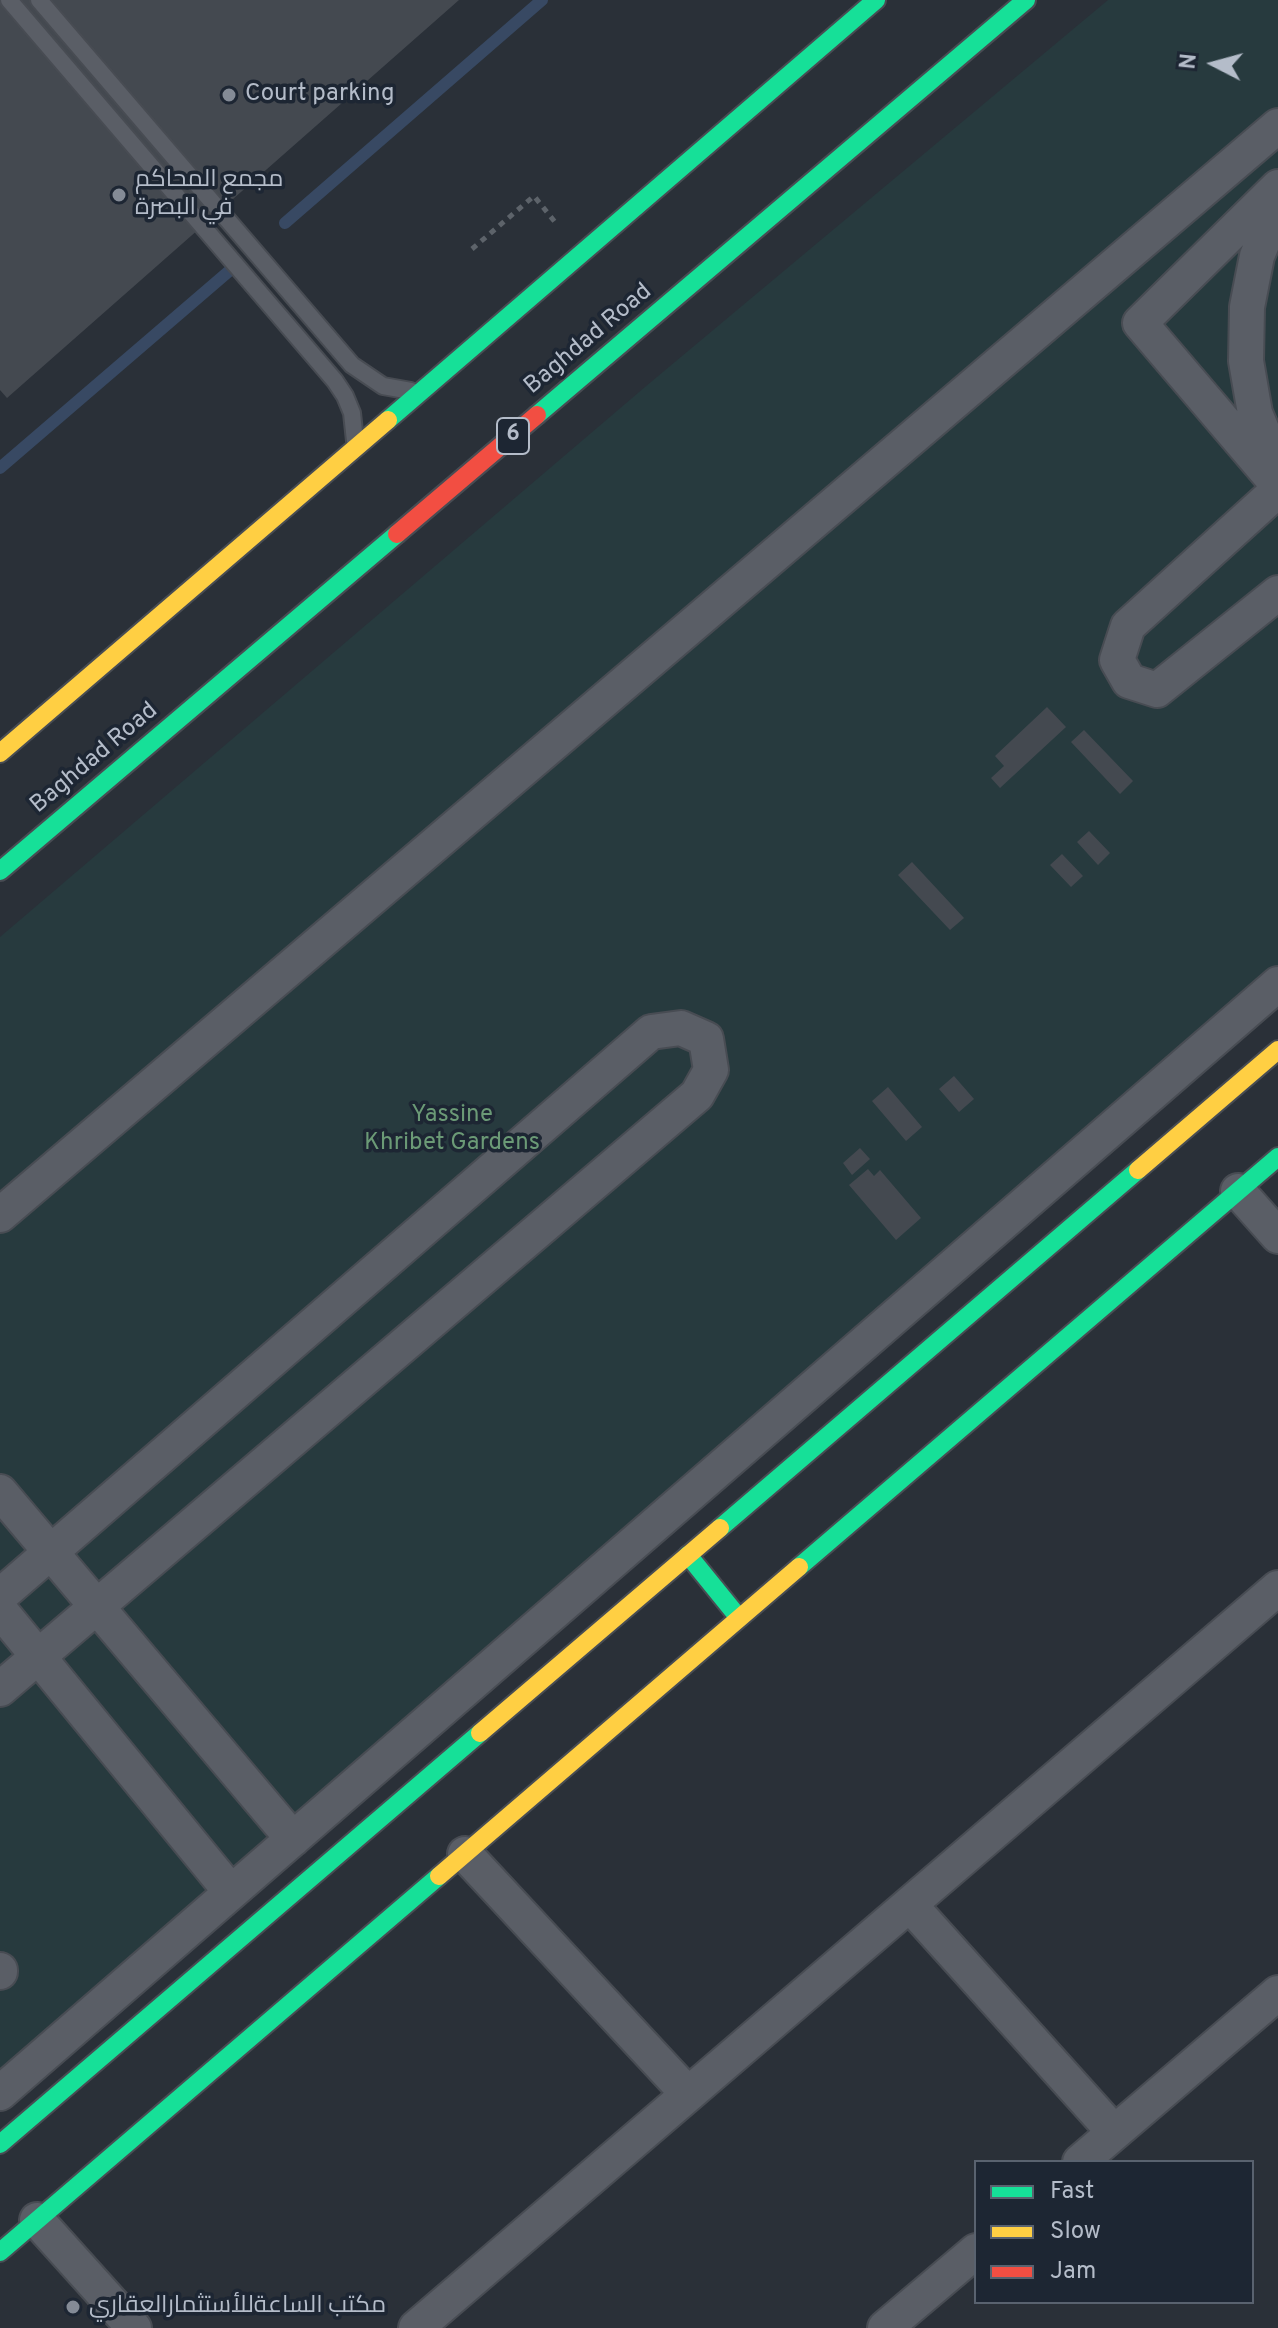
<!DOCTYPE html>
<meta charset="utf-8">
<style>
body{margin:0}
#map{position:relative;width:1278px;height:2328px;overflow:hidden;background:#2a3038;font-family:Overpass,sans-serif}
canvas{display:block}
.legend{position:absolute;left:974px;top:2160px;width:280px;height:144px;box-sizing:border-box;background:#1d2633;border:2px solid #59626f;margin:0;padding:10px 14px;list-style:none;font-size:24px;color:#b4bcc9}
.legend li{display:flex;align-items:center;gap:16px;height:40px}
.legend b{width:40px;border:2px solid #59626f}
.north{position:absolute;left:1174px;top:24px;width:80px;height:80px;-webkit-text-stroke:6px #1d2633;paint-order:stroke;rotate:276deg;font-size:22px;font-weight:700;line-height:32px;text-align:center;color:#b4bcc9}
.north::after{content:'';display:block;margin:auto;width:28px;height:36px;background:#b4bcc9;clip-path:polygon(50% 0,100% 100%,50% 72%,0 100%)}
</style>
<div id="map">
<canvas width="1278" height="2328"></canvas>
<ul class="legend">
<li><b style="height:10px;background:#16e098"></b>Fast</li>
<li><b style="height:10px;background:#ffcf43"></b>Slow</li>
<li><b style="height:10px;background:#f24e42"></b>Jam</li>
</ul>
<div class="north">N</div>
</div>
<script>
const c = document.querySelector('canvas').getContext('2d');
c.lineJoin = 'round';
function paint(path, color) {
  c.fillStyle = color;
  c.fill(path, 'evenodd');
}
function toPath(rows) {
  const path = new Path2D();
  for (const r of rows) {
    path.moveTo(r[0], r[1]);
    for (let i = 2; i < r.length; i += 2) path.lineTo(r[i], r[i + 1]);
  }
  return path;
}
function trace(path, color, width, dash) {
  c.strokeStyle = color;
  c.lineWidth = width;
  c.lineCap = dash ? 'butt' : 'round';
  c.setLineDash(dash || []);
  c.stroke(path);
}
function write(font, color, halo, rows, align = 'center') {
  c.font = font + ' Overpass,Cairo,sans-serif';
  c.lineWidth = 7;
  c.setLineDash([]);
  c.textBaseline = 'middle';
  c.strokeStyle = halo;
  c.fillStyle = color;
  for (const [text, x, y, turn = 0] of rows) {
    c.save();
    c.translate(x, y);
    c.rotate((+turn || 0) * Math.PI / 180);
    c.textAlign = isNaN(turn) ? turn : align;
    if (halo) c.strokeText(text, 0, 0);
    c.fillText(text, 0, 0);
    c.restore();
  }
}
const green = toPath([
 [1108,0,1278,0,1278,999,0,2098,0,937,645,387]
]);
const stream = toPath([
 [285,223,542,0],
 [0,468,235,266]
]);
const building = toPath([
 [0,0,459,0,7,398,0,390],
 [1047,707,1066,727,1000,788,991,778,1004,766,995,756],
 [1084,730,1133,781,1120,794,1071,742],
 [1089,831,1110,853,1098,865,1077,842],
 [1062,854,1083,876,1071,887,1050,865],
 [912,862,964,918,950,930,898,875],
 [954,1076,974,1099,959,1112,939,1089],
 [888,1087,922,1127,906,1141,872,1101],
 [860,1148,870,1159,852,1175,843,1163],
 [868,1169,874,1176,880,1170,921,1218,896,1240,849,1185]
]);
const path = toPath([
 [472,249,534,196,555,222]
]);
const lane = toPath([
 [9,0,335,381,345,396,352,413,355,441],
 [39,0,352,365,383,386,411,391]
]);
const street = toPath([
 [1278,187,1140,323,1278,485],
 [1278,205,1257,256,1247,307,1246,361,1255,413,1278,468],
 [1278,490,1128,626,1117,660,1129,681,1157,690,1278,593],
 [1238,1191,1278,1236],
 [0,1215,1278,126],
 [0,1492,293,1839],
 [0,1596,651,1032,681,1028,706,1039,711,1070,697,1095,0,1689],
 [0,1610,231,1892],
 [465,1854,688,2094],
 [910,1905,1114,2132],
 [0,1970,0,1972],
 [0,2093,1278,984],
 [1080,2162,1278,1993],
 [37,2220,134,2328],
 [416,2328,1278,1588],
 [885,2328,976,2251]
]);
const fast = toPath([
 [537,415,1026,0],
 [388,420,876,0],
 [0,871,397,534],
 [720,1528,1138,1170],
 [688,1555,739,1618],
 [799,1567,1278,1157],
 [0,2144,480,1733],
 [0,2252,439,1876]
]);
const slow = toPath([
 [0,753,388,420],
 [1138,1170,1278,1050],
 [480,1733,720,1528],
 [439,1876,799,1567]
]);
const jam = toPath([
 [397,534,537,415]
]);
const markers = [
 [229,95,8,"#848b96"],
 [119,195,8,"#848b96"],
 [73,2307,8,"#848b96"]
];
const shields = [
 [513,436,32]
];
const shieldNames = [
 ["6",513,436]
];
const poiNames = [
 ["Court parking",245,95],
 ["مجمع المحاكم",135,181],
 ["في البصرة",135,209],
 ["مكتب الساعةللأستثمارالعقاري",89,2307]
];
const streetNames = [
 ["Baghdad Road",589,340,-40],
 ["Baghdad Road",95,759,-40]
];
const parkNames = [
 ["Yassine",452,1116],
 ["Khribet Gardens",452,1144]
];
paint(green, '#273a3e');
trace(stream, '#384963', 12);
paint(building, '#444950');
trace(lane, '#484c53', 20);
trace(street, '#484c53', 38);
trace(fast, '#484c53', 22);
trace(slow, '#484c53', 22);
trace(jam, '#484c53', 22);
trace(path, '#5d636a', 5, [6, 6]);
trace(lane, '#5a5e66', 16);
trace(street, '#5a5e66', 34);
trace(fast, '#16e098', 18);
trace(slow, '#ffcf43', 18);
trace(jam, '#f24e42', 18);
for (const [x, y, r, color] of markers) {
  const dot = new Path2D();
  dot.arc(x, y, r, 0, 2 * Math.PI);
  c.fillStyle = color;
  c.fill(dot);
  trace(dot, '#1d2633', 3);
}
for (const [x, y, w] of shields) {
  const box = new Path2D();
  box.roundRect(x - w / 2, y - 18, w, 36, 6);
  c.fillStyle = '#1d2633';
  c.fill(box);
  trace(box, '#b4bcc9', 2);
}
write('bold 22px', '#b4bcc9', null, shieldNames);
write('24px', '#b4bcc9', '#1d2633', poiNames, 'left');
write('24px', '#b4bcc9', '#1d2633', streetNames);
write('24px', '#6b9a76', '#1d2633', parkNames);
</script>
